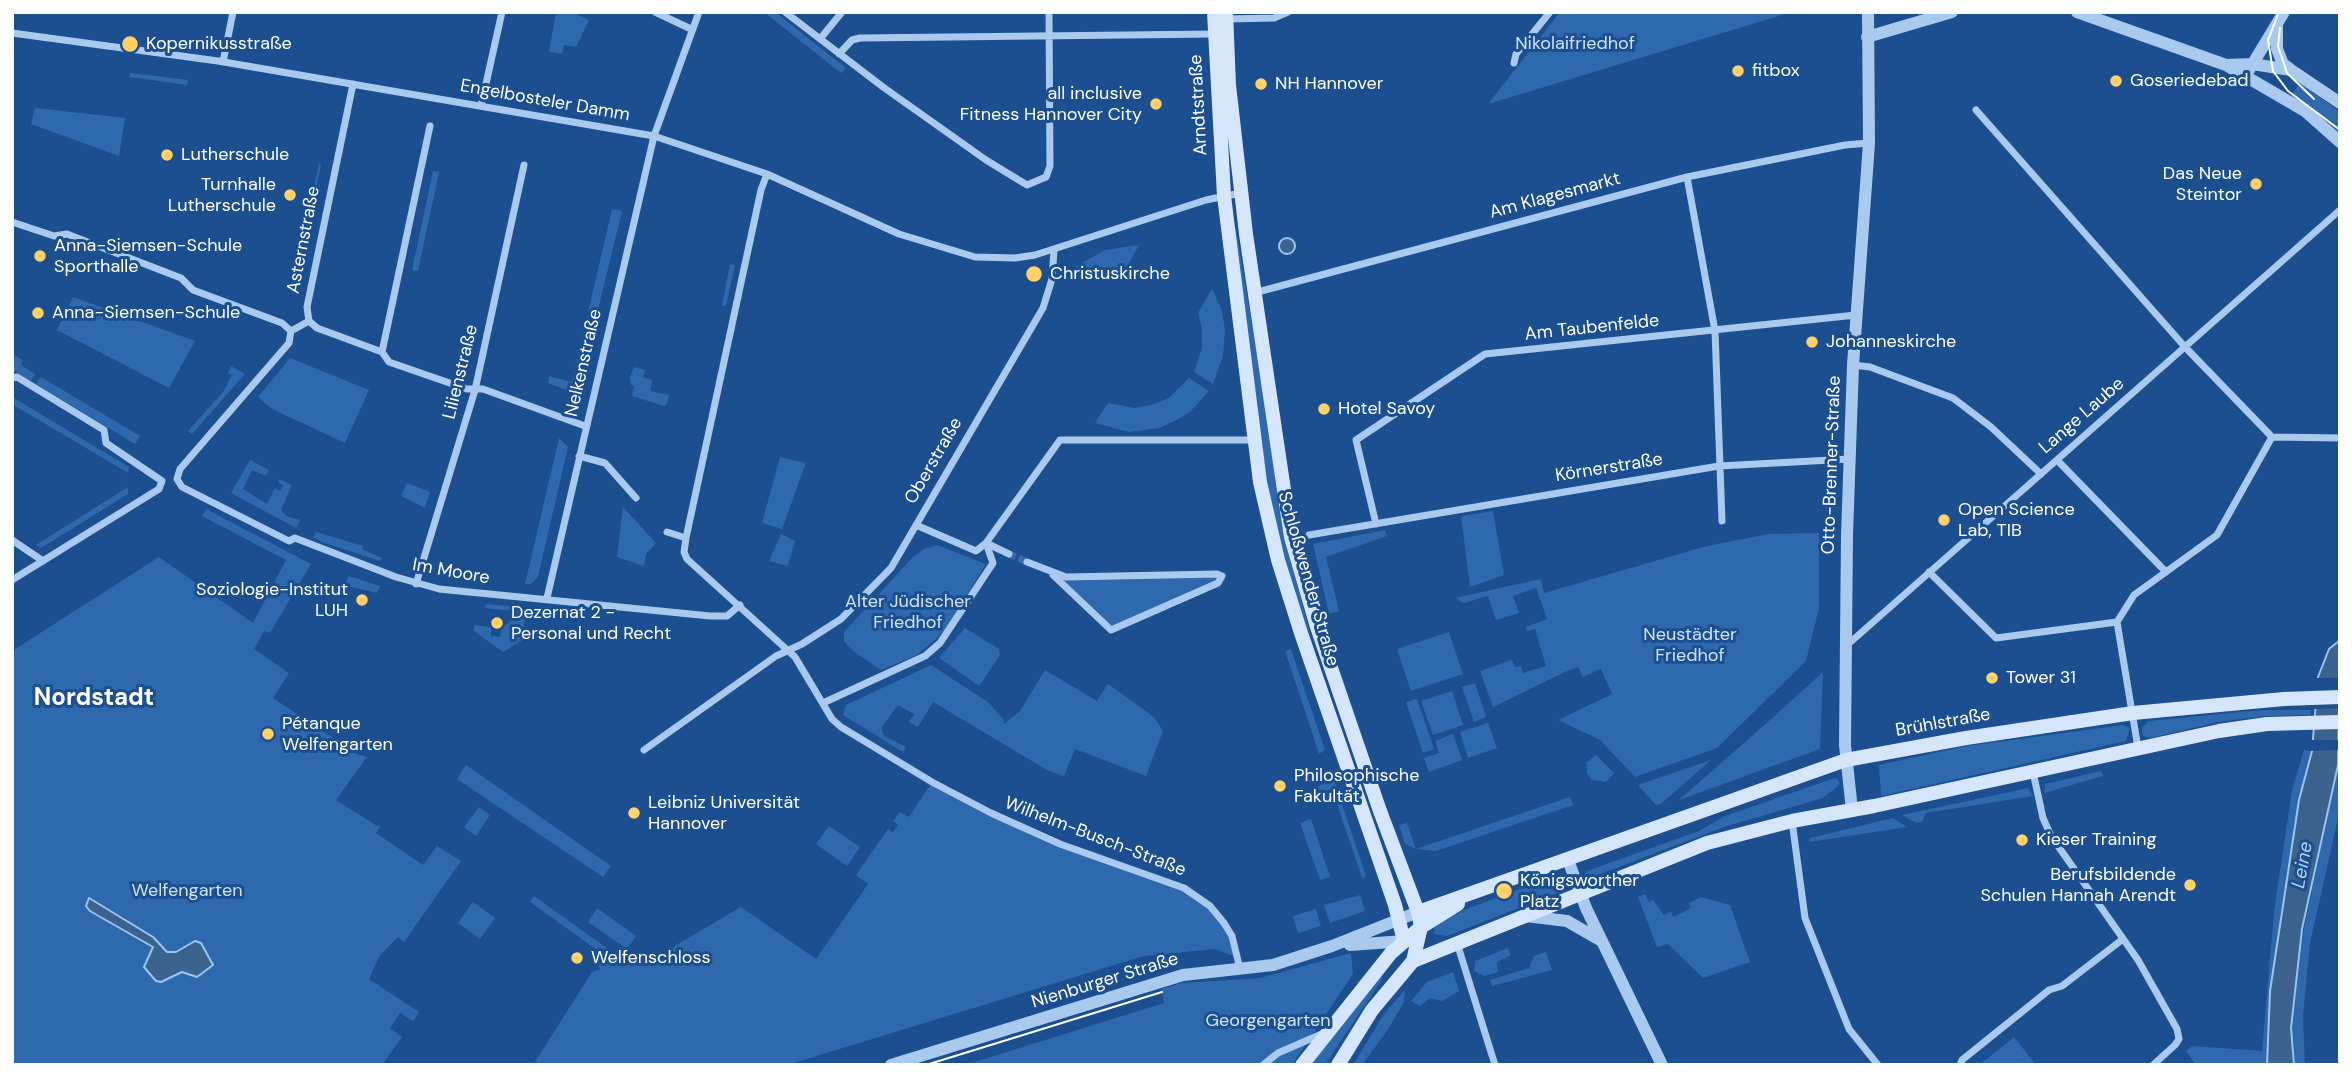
<!DOCTYPE html>
<meta charset="utf-8">
<style>
body{margin:0}
#map{position:relative;width:2352px;height:1077px;overflow:hidden;background:#1b4f8f;font-family:"DM Sans",sans-serif}
canvas{display:block}
.frame{position:absolute;inset:0;border:14px solid #fff;pointer-events:none}
</style>
<div id="map">
<canvas width="2352" height="1077"></canvas>
<div class="frame"></div>
</div>
<script>
const c = document.querySelector('canvas').getContext('2d');
c.lineJoin = 'round';
function paint(path, color) {
  c.fillStyle = color;
  c.fill(path, 'evenodd');
}
function toPath(rows) {
  const path = new Path2D();
  for (const r of rows) {
    if (r.length === 3) {
      path.moveTo(r[0] + r[2], r[1]);
      path.arc(r[0], r[1], r[2], 0, 2 * Math.PI);
      continue;
    }
    path.moveTo(r[0], r[1]);
    for (let i = 2; i < r.length; i += 2) path.lineTo(r[i], r[i + 1]);
  }
  return path;
}
function trace(path, color, width, dash) {
  c.strokeStyle = color;
  c.lineWidth = width;
  c.lineCap = dash ? 'butt' : 'round';
  c.setLineDash(dash || []);
  c.stroke(path);
}
function write(font, color, halo, rows, align = 'center') {
  c.font = font + ' "DM Sans",sans-serif';
  c.lineWidth = 6;
  c.setLineDash([]);
  c.textBaseline = 'middle';
  c.strokeStyle = halo;
  c.fillStyle = color;
  for (const [text, x, y, turn = 0] of rows) {
    c.save();
    c.translate(x, y);
    c.rotate((+turn || 0) * Math.PI / 180);
    c.textAlign = isNaN(turn) ? turn : align;
    if (halo) c.strokeText(text, 0, 0);
    c.fillText(text, 0, 0);
    c.restore();
  }
}
const green = toPath([
 [556,12,572,12,589,20,576,47,564,45,562,54,549,52],
 [764,12,775,12,846,68,841,73],
 [1560,12,1792,12,1488,104],
 [130,73,188,80,187,85,130,77],
 [2300,83,2340,112,2340,135,2290,97],
 [35,108,125,118,119,156,31,124],
 [319,164,321,164,306,239,303,239],
 [433,171,439,172,418,271,412,270],
 [612,209,622,211,573,413,564,410,571,392,548,383,549,376,571,382,573,377],
 [1236,228,1290,557,1313,645,1284,559,1264,467,1233,229],
 [1139,245,1126,268,1094,280,1073,268,1105,250],
 [730,264,735,265,726,306,722,305],
 [1212,289,1222,311,1225,330,1223,356,1213,384,1194,372,1202,348,1202,329,1198,313],
 [73,297,195,341,169,388,57,330],
 [12,354,23,360,21,365,35,374,31,381,12,370],
 [290,358,369,390,345,443,272,409,258,397],
 [231,366,245,374,192,434,188,431,223,392,232,375,228,373],
 [634,367,645,370,643,377,652,380,650,391,669,395,667,404,664,406,632,396,634,386,631,385,630,377],
 [41,377,140,436,135,444,36,384],
 [1189,378,1209,391,1190,412,1175,421,1159,428,1129,432,1095,423,1108,403,1135,408,1151,405,1169,398],
 [14,398,129,467,128,473,12,404],
 [559,438,568,447,538,577,531,584,525,584],
 [780,457,806,463,782,529,762,523],
 [250,460,269,470,266,476,252,470,243,489,267,504,275,488,280,491,283,485,278,482,279,479,292,485,281,510,286,516,300,520,296,528,231,493],
 [407,483,430,492,425,508,401,496],
 [128,487,128,494,41,548,36,545],
 [623,507,656,543,646,554,644,566,617,557],
 [206,509,311,564,270,633,264,631,254,649,289,673,273,698,357,754,367,757,336,800,377,826,381,825,376,833,423,865,437,846,461,861,404,942,398,937,380,955,369,979,419,1012,413,1021,400,1013,390,1028,402,1037,382,1065,12,1065,12,651,159,557,253,623,286,560,202,516],
 [1493,511,1504,575,1470,587,1461,516],
 [1385,530,1387,536,1326,557,1339,611,1329,614,1313,544],
 [316,532,363,546,362,549,382,558,380,561,322,542,313,537],
 [1819,533,1819,608,1806,661,1717,748,1635,777,1600,740,1558,720,1612,694,1601,669,1583,677,1578,667,1565,672,1493,707,1480,671,1512,660,1515,667,1521,666,1523,673,1546,666,1535,629,1527,631,1526,627,1547,619,1536,588,1513,596,1519,613,1496,620,1488,596,1464,603,1455,598,1541,579,1544,593,1707,546,1768,534],
 [781,534,795,541,788,566,769,561],
 [937,545,986,564,949,624,936,639,917,655,881,670,853,651,844,641,844,632,912,558,924,549],
 [1217,574,1218,583,1111,630,1053,575],
 [349,576,380,586,377,593,344,585],
 [486,604,527,608,521,641,503,652,474,631,474,625,491,627,491,636,500,637,502,628,512,620,513,611,485,608],
 [965,628,999,649,1000,655,979,686,939,658],
 [1449,632,1463,674,1411,691,1397,649],
 [1291,649,1325,750,1319,754,1285,651],
 [931,665,988,702,1004,720,1004,724,1020,711,1045,670,1097,701,1108,684,1154,717,1163,731,1146,776,1075,749,1064,776,1047,770,933,702,918,727,909,722,914,714,898,705,881,728,884,736,906,747,903,752,843,715,846,705],
 [1823,672,1820,749,1679,800,1770,720],
 [1475,683,1486,717,1474,722,1462,687],
 [1452,691,1463,725,1433,735,1421,701],
 [1417,699,1434,749,1423,753,1406,702],
 [2262,710,2311,710,2310,715,2264,716,2218,722,2151,738,2143,736,2142,728,2148,721],
 [1488,723,1497,748,1468,758,1460,732],
 [2123,725,2130,728,2126,741,1881,796,1879,765,1967,746],
 [1453,734,1462,760,1429,772,1424,758,1439,753,1435,741],
 [2304,750,2312,751,2299,800,2280,917,2270,991,2267,1065,2196,1065,2186,1051,2192,1046,2262,1051,2274,912,2292,790],
 [2340,752,2340,810,2310,943,2303,1016,2305,1065,2294,1065,2291,1028,2299,953,2338,765,2337,753],
 [1596,755,1614,773,1606,782,1592,780,1587,773,1586,763],
 [1711,760,1661,804,1656,805,1638,785],
 [466,765,611,866,603,877,457,779],
 [2101,771,2103,776,2044,793,2045,784],
 [1333,777,1366,876,1362,878,1335,798,1324,801,1316,788],
 [1835,778,1839,781,1839,785,1823,798,1724,827,1582,881,1581,878,1587,871,1699,831,1725,816],
 [932,782,1039,835,1184,888,1224,923,1237,957,1215,949,1144,956,787,1065,533,1065,592,972,600,969,598,963,604,955,530,902,534,896,618,956,636,959,644,964,741,907,816,959,868,884,856,875,888,829,893,832,898,825,893,821,900,812,909,817],
 [2028,788,2033,796,1926,813,1922,822,1916,823,1902,815],
 [1570,797,1573,805,1436,851,1416,849,1405,844,1399,825,1407,823,1416,849],
 [479,807,490,815,476,836,464,827],
 [1893,818,1907,827,1809,842,1810,838],
 [1311,819,1330,877,1320,880,1300,823],
 [829,826,860,847,847,866,816,844],
 [1554,876,1563,882,1560,892,1447,936,1434,934,1435,925,1464,910],
 [1645,894,1649,902,1653,900,1664,915,1671,912,1673,917,1691,908,1689,903,1701,897,1730,905,1750,962,1703,978,1668,944,1657,947,1638,897],
 [1360,895,1365,911,1330,923,1324,905],
 [473,902,495,918,480,939,458,923],
 [597,908,636,936,627,949,588,922],
 [1316,909,1321,926,1298,933,1293,916],
 [1508,948,1511,955,1497,962,1498,972,1485,976,1474,971,1475,961],
 [1546,952,1552,970,1492,986,1490,980,1529,968,1534,956],
 [1351,953,1353,974,1292,1065,965,1065,1164,1003,1161,989,1182,983,1260,978],
 [1453,972,1459,991,1442,1001,1430,998,1420,1006,1411,1001,1427,982],
 [1378,975,1383,978,1325,1065,1310,1065],
 [1405,990,1404,1002,1387,1031,1362,1065,1353,1065,1384,1014],
 [2014,1037,2036,1065,1979,1065,1998,1050]
]);
const water = toPath([
 [1287,246,8],
 [2340,640,2338,765,2302,929,2291,1028,2294,1065,2267,1065,2270,991,2299,800,2312,751,2318,677,2329,649,2340,640],
 [89,898,153,937,167,952,176,952,195,941,201,943,213,965,197,977,182,972,161,982,156,981,144,967,153,947,90,911,86,906,89,898]
]);
const pier = toPath([
 [2314,678,2340,678,2340,708,2311,709],
 [2310,740,2340,740,2340,750,2309,751]
]);
const minorTunnel = toPath([
 [1009,554,1027,562]
]);
const minor = toPath([
 [655,12,691,29],
 [785,12,883,87,986,160,1027,185,1046,177,1050,166,1049,12],
 [1227,19,1274,18,1288,12],
 [12,33,218,61,654,136,767,174,899,234,975,257,1015,258,1035,255,1206,200,1241,193],
 [820,39,842,12],
 [839,54,852,40,860,38,1214,34],
 [223,62,233,12],
 [1514,63,1516,54,1550,12],
 [481,106,502,12],
 [1976,110,2185,347,2272,437],
 [1687,177,1715,331,1722,521],
 [12,222,54,236,67,234,181,278,193,290,282,323,291,331],
 [1254,293,1687,177,1845,145,1869,143],
 [309,321,317,328,382,352,389,362,467,389,483,389,585,426],
 [309,321,307,307,353,84],
 [291,331,289,343,180,469,177,479,182,487,289,541,295,538,396,577,439,589,710,616,727,616,740,605],
 [291,331,309,321],
 [382,352,430,126],
 [1853,365,1870,367,1953,398,1991,427,2041,474],
 [12,378,17,377,104,430,106,443,162,481,159,489,12,580],
 [2272,437,2340,438],
 [579,456,605,463,636,498],
 [2057,460,2166,572],
 [1376,524,1356,440,1485,354,1856,315],
 [916,525,976,551,986,543,1060,440,1254,440],
 [667,532,686,538,684,552,687,559,795,657,832,719,841,727,932,782,991,813,1060,844,1184,888,1210,906,1224,923,1232,936,1240,969],
 [1309,535,1719,466,1850,459],
 [686,538,761,190,767,174],
 [12,540,43,561],
 [986,543,1009,554],
 [1027,562,1066,577,1217,574,1222,576,1218,583,1111,630,1053,575],
 [1929,572,1996,638,2117,622],
 [416,584,475,390,524,165],
 [547,598,654,136,699,12],
 [1846,646,2340,210],
 [823,703,925,656,940,643,993,563,986,543],
 [2138,748,2117,622,2134,595,2217,535,2272,437],
 [644,750,776,656,802,644,841,619,891,568,1043,308,1052,279,1054,250],
 [2033,772,2043,818,2051,836,2138,960,2177,1029,2179,1039,2175,1045,2153,1065],
 [1792,821,1805,918,1849,1029,1878,1065],
 [1457,943,1495,1065],
 [1263,1065,1278,1053,1324,1033],
 [1960,1065,1962,1060,2049,990,2062,986,2123,939]
]);
const tertiary = toPath([
 [2077,12,2226,65,2305,111,2340,142],
 [2277,26,2277,49,2283,64,2290,69],
 [1867,37,1952,12],
 [2226,65,2252,64,2291,70,2340,103],
 [2249,70,2284,12],
 [1852,810,1845,745,1847,535,1853,365,1869,143,1868,12],
 [1568,860,1586,908,1662,1065],
 [1526,916,1567,921,1600,940],
 [1350,945,1404,941],
 [891,1065,1183,975,1273,965,1332,946,1418,912]
]);
const secondary = toPath([
 [1214,12,1224,196,1260,482,1278,560,1301,633,1395,905,1404,941],
 [1226,12,1229,85,1246,234,1291,537,1317,627,1380,811,1418,912,1421,927,1413,961],
 [1418,912,1846,760,1966,738,2133,713,2284,699,2340,697],
 [1302,1065,1391,953,1421,927,1458,904],
 [1338,1065,1372,1010,1413,961,1707,843,1792,821,1874,806,2219,731,2267,724,2340,722]
]);
const tram = toPath([
 [2279,12,2268,40,2273,71,2288,91,2340,130],
 [2280,28,2278,46,2287,73,2314,99],
 [926,1065,1162,992]
]);
const markers = [
 [130,44,9,"#ffd166"],
 [1738,71,7,"#ffd166"],
 [2116,81,7,"#ffd166"],
 [1261,84,7,"#ffd166"],
 [1156,104,7,"#ffd166"],
 [167,155,7,"#ffd166"],
 [2256,184,7,"#ffd166"],
 [290,195,7,"#ffd166"],
 [40,256,7,"#ffd166"],
 [1034,274,9,"#ffd166"],
 [38,313,7,"#ffd166"],
 [1812,342,7,"#ffd166"],
 [1324,409,7,"#ffd166"],
 [1944,520,7,"#ffd166"],
 [362,600,7,"#ffd166"],
 [497,623,7,"#ffd166"],
 [1992,678,7,"#ffd166"],
 [268,734,7,"#ffd166"],
 [1280,786,7,"#ffd166"],
 [634,813,7,"#ffd166"],
 [2022,840,7,"#ffd166"],
 [2190,885,7,"#ffd166"],
 [1504,891,9,"#ffd166"],
 [577,958,7,"#ffd166"]
];
const poiNames = [
 ["Kopernikusstraße",146,44],
 ["fitbox",1752,71],
 ["Goseriedebad",2130,81],
 ["NH Hannover",1275,84],
 ["all inclusive",1142,94,"right"],
 ["Fitness Hannover City",1142,115,"right"],
 ["Lutherschule",181,155],
 ["Das Neue",2242,174,"right"],
 ["Steintor",2242,195,"right"],
 ["Turnhalle",276,185,"right"],
 ["Lutherschule",276,206,"right"],
 ["Anna-Siemsen-Schule",54,246],
 ["Sporthalle",54,267],
 ["Christuskirche",1050,274],
 ["Anna-Siemsen-Schule",52,313],
 ["Johanneskirche",1826,342],
 ["Hotel Savoy",1338,409],
 ["Open Science",1958,510],
 ["Lab, TIB",1958,531],
 ["Soziologie-Institut",348,590,"right"],
 ["LUH",348,611,"right"],
 ["Dezernat 2 -",511,613],
 ["Personal und Recht",511,634],
 ["Tower 31",2006,678],
 ["Pétanque",282,724],
 ["Welfengarten",282,745],
 ["Philosophische",1294,776],
 ["Fakultät",1294,797],
 ["Leibniz Universität",648,803],
 ["Hannover",648,824],
 ["Kieser Training",2036,840],
 ["Berufsbildende",2176,875,"right"],
 ["Schulen Hannah Arendt",2176,896,"right"],
 ["Königsworther",1520,881],
 ["Platz",1520,902],
 ["Welfenschloss",591,958]
];
const parkNames = [
 ["Nikolaifriedhof",1575,44],
 ["Alter Jüdischer",908,602],
 ["Friedhof",908,623],
 ["Neustädter",1690,635],
 ["Friedhof",1690,656],
 ["Welfengarten",187,891],
 ["Georgengarten",1268,1021]
];
const streetNames = [
 ["Engelbosteler Damm",545,101,10],
 ["Arndtstraße",1199,105,-93],
 ["Am Klagesmarkt",1555,196,-15],
 ["Asternstraße",304,240,-79],
 ["Am Taubenfelde",1592,328,-6],
 ["Nelkenstraße",584,363,-77],
 ["Lilienstraße",461,372,-76],
 ["Lange Laube",2082,416,-41],
 ["Oberstraße",934,461,-60],
 ["Otto-Brenner-Straße",1832,465,-88],
 ["Körnerstraße",1609,468,-9],
 ["Im Moore",451,572,10],
 ["Schloßwender Straße",1308,579,74],
 ["Brühlstraße",1943,723,-10],
 ["Wilhelm-Busch-Straße",1095,837,21],
 ["Nienburger Straße",1105,981,-17]
];
const waterNames = [
 ["Leine",2303,865,-80]
];
const districtNames = [
 ["Nordstadt",94,699]
];
paint(green, '#2e69ad');
paint(water, '#3c6290');
trace(water, '#9cc4f0', 2);
paint(pier, '#1b4f8f');
trace(minorTunnel, '#3d69a0', 7, [7, 3.5]);
trace(minor, '#a9c9ee', 7);
trace(tertiary, '#a9c9ee', 12);
trace(secondary, '#d6e6fa', 14);
trace(tram, '#fff', 2);
for (const [x, y, r, color] of markers) {
  const dot = new Path2D();
  dot.arc(x, y, r, 0, 2 * Math.PI);
  c.fillStyle = color;
  c.fill(dot);
  trace(dot, '#1b4f8f', 2.5);
}
write('18px', '#fff', '#1b4f8f', poiNames, 'left');
write('18px', '#cfe3fa', '#1b4f8f', parkNames);
write('18px', '#fff', '#1b4f8f', streetNames);
write('italic 19px', '#b5d3f5', '#1b4f8f', waterNames);
write('bold 24px', '#fff', '#1b4f8f', districtNames);
</script>
